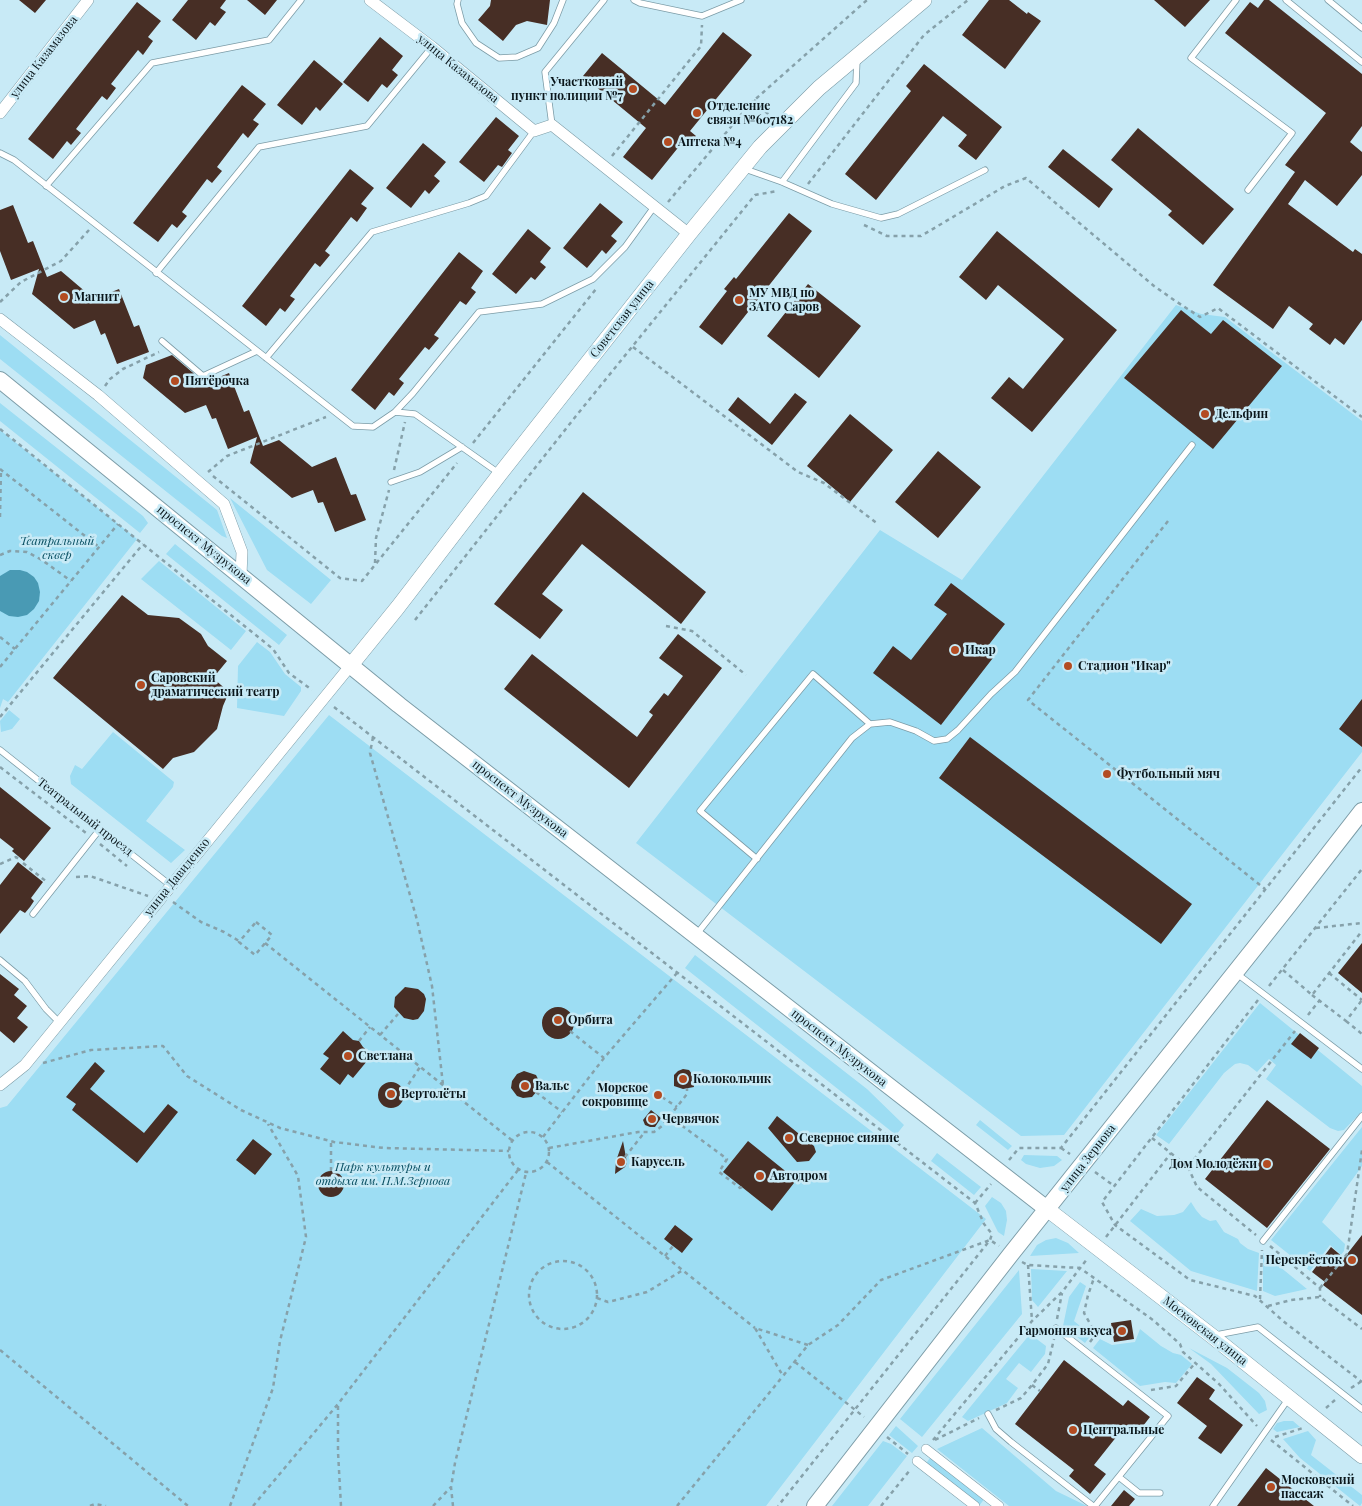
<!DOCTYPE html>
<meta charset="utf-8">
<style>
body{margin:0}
canvas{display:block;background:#c8eaf6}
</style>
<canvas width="1362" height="1506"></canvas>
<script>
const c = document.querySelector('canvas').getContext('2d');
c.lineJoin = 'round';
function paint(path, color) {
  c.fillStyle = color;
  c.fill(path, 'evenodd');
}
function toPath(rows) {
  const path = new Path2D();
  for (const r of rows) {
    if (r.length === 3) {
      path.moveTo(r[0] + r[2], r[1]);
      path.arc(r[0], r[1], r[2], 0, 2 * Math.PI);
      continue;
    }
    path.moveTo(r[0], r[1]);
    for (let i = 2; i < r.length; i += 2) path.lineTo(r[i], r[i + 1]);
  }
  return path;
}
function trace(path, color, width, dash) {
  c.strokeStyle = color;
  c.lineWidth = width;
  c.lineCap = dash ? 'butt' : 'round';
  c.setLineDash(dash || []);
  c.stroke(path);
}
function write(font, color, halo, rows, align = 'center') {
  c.font = font + ' "Playfair Display",serif';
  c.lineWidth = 5;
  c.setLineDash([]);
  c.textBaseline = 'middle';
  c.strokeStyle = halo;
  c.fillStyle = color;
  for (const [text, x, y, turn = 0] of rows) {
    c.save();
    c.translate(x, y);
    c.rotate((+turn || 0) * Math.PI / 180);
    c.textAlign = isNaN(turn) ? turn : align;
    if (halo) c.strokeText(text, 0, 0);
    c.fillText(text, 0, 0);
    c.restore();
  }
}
const green = toPath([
 [1176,305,1201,314,1225,317,1362,421,1362,752,1064,1135,1021,1136,636,843,880,530,962,580],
 [0,335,217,510,227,538,222,536,0,359],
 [0,403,143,516,148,523,140,533,0,421],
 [0,430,137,539,8,702,3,699,0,708],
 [230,498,331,580,311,604,267,570],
 [175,544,287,635,279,645,166,554],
 [159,561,246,631,231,650,141,579],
 [257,642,270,652,285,674,301,687,301,691,284,716,237,708,238,666],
 [9,710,20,719,12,729,1,732,0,721],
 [329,715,986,1219,766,1506,0,1506,0,1108,7,1106],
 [113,732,174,782,173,787,146,821,185,850,171,863,71,784,70,776,75,765,82,769],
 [695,955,867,1089,904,1125,896,1135,685,968],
 [1260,1003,1362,1086,1362,1111,1344,1130,1338,1131,1330,1128,1266,1079,1276,1065,1269,1059,1257,1072,1248,1065,1240,1063,1235,1064,1224,1073,1169,1144,1156,1135],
 [980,1120,1012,1146,1008,1150,976,1125],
 [1362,1127,1362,1166,1322,1222,1345,1244,1344,1251,1341,1255,1330,1245,1310,1271,1271,1240],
 [937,1153,981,1187,974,1195,931,1161],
 [1024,1155,1057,1156,1062,1160,1054,1166,1040,1168,1026,1164,1021,1160],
 [992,1197,1001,1203,1006,1211,1007,1220,1004,1236,998,1232,985,1206],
 [1191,1202,1196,1210,1202,1217,1210,1221,1216,1220,1224,1232,1238,1239,1240,1243,1248,1249,1259,1253,1257,1291,1191,1271,1130,1221,1141,1209,1157,1216,1174,1215,1183,1212],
 [1056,1238,1068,1243,1079,1253,1030,1256,1037,1245,1046,1240],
 [1263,1253,1307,1289,1275,1296,1263,1291],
 [1031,1269,1067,1271,1038,1307,1032,1300],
 [1019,1270,1022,1314,922,1437,900,1419],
 [1080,1282,1086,1286,1074,1321,1091,1335,1085,1343,1063,1326,1069,1297],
 [1140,1329,1161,1346,1173,1353,1181,1355,1192,1364,1176,1383,1165,1382,1140,1386,1093,1348,1100,1339,1112,1345,1135,1342],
 [1030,1334,1046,1346,1045,1354,1031,1372,1019,1363,1006,1379,1018,1388,1007,1403,968,1421,962,1417],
 [1189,1348,1227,1368,1259,1393,1265,1401,1267,1410,1259,1414,1211,1364],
 [1284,1421,1293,1421,1300,1427,1277,1432,1273,1429,1277,1423],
 [896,1426,918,1446,912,1453,889,1435],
 [982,1428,1056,1491,1087,1506,1009,1506,937,1449],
 [1308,1431,1316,1440,1311,1455,1362,1495,1362,1503,1360,1506,1300,1458,1283,1439],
 [883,1441,891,1444,907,1456,868,1506,832,1506],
 [932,1455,985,1498,979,1506,925,1465]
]);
const water = toPath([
 [10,570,20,570,27,572,34,577,38,583,40,592,39,601,34,609,27,615,18,617,9,616,0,611,0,576]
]);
const building = toPath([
 [19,0,46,0,35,13],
 [188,0,226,0,220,8,226,12,215,26,210,22,196,40,172,20],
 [247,0,277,0,265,15],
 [491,0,550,0,547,25,527,21,516,25,503,41,478,20,490,6],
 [989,0,1009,0,1027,14,1028,12,1041,21,1005,69,962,35],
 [1154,0,1210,0,1185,27],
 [1264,0,1269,0,1362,74,1362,126,1350,142,1362,152,1362,175,1337,206,1305,180,1288,204,1353,252,1355,249,1362,254,1362,320,1344,345,1335,338,1330,345,1309,329,1313,324,1289,306,1273,329,1213,285,1295,172,1285,165,1326,113,1225,33,1250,2,1258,8],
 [137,2,161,21,148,37,153,41,143,55,138,50,111,84,116,88,107,100,102,96,76,129,81,133,71,145,67,141,53,159,28,139],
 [723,32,752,55,690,131,696,136,686,148,681,144,652,180,623,157,646,128,583,76,602,53,665,105],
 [380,37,403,56,392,70,398,75,387,88,382,84,368,102,343,82],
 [314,60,343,84,320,111,316,107,302,125,277,105],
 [924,64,1002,127,976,160,958,146,967,135,943,116,876,200,845,174,911,91,906,86],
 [242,85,266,104,253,120,259,124,248,138,243,133,217,167,222,171,212,183,207,179,182,212,187,216,177,228,172,224,158,242,133,223],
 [496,117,519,136,508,150,512,153,502,167,498,165,484,182,459,162],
 [1138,128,1234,209,1203,245,1168,215,1172,211,1111,160],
 [423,143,446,162,434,176,440,181,429,194,425,190,411,208,386,188],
 [1063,149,1113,189,1099,208,1048,167],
 [350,169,374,188,361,204,367,208,357,222,351,217,325,251,330,255,320,267,315,263,290,296,295,299,285,312,280,308,266,326,242,306],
 [600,203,623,222,611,236,617,241,606,254,602,250,587,268,563,248],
 [13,205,28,243,33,241,47,277,61,271,94,299,119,289,134,327,139,325,149,352,117,364,105,333,101,335,95,320,74,329,32,294,39,269,11,280,0,251,0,210],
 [789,213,812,231,722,345,699,327,727,291,724,289,734,277,736,279],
 [528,229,551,248,540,262,546,267,535,280,531,277,516,294,492,274],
 [997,231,1117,330,1032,432,991,398,1009,377,1023,389,1064,339,998,285,986,300,959,277],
 [459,252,483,271,471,288,476,292,466,305,460,301,434,335,439,338,429,350,425,347,399,379,404,383,394,396,389,392,375,410,351,390],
 [808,284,861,326,819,378,767,336],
 [1181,310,1211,334,1223,320,1282,366,1213,449,1124,378],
 [172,355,205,383,229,373,244,412,249,410,263,446,279,440,312,467,336,457,351,495,356,494,366,520,335,532,323,502,318,503,313,490,292,498,250,463,257,437,228,449,216,418,212,419,206,405,185,413,143,378,146,365],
 [795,393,807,402,772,445,728,410,738,397,770,424],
 [850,414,893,450,850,502,807,466],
 [938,451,981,487,938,538,895,502],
 [583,492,706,592,681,624,582,544,542,594,563,610,540,639,494,604],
 [951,583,1005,624,987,647,996,654,941,725,873,673,893,646,911,660,947,614,934,605],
 [122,595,148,615,179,618,201,634,208,646,227,661,213,678,229,692,223,706,217,729,194,752,173,758,163,769,53,678],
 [678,634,722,668,629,788,504,689,532,654,637,737,653,715,649,712,664,693,668,696,683,676,659,658],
 [1362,699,1362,747,1339,729],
 [970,737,1192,904,1161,944,939,778],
 [0,787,51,828,24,861,12,851,14,849,0,838],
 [18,862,43,882,31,898,34,901,30,907,25,913,20,910,0,934,0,885],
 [1362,943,1362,993,1338,973],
 [0,974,19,989,14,995,27,1006,17,1018,28,1027,14,1043,0,1031],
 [405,987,418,989,424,994,426,999,424,1011,418,1019,413,1020,404,1018,394,1007,395,997],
 [558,1023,16],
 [343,1031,353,1040,359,1041,363,1047,372,1055,353,1078,348,1074,340,1085,320,1069,329,1058,323,1054],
 [1300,1033,1319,1048,1311,1059,1291,1044],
 [95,1062,105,1071,90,1089,144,1133,168,1104,178,1112,137,1163,72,1110,76,1104,66,1097],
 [683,1069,689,1070,692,1074,694,1087,683,1089,674,1086,674,1075,678,1071],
 [524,1071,536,1075,540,1083,537,1091,532,1097,523,1098,517,1096,511,1088,512,1081,517,1074],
 [391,1095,13],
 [1267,1100,1330,1149,1267,1228,1205,1179],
 [651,1110,661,1118,655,1127,650,1127,645,1125,643,1120],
 [777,1116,814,1146,816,1152,809,1161,797,1162,768,1128],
 [253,1139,272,1154,255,1175,236,1160],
 [623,1141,627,1163,625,1167,615,1174,616,1161],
 [748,1141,794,1178,794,1183,772,1211,723,1172],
 [331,1184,13],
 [675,1225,693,1239,682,1253,664,1239],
 [1362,1235,1362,1315,1323,1285,1325,1282,1312,1272,1331,1247,1344,1258],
 [1131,1320,1134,1339,1114,1342,1111,1323],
 [1064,1360,1123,1406,1128,1400,1150,1417,1136,1435,1125,1426,1094,1465,1106,1474,1090,1494,1069,1476,1074,1470,1015,1424],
 [1197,1377,1215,1390,1209,1399,1243,1425,1221,1454,1198,1438,1207,1426,1177,1403],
 [1266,1468,1314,1506,1237,1506],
 [1124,1490,1135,1499,1129,1506,1111,1506]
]);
const path = toPath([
 [754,100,770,116],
 [612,156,701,46,702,25],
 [808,184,924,35,968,0],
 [668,202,750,104,867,0],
 [864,225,887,236,921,236,1005,186,1026,178,1154,286,1174,300,1200,317,1218,308,1362,417],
 [0,302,21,282,61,261,89,230],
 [633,347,798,472,824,483,878,524],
 [105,386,110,379,123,369,159,352],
 [0,429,273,649,289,673,312,690],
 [473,443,596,289],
 [0,469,99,547],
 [394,470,405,422],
 [208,472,227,456,326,417],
 [213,476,340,578,362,581,457,463],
 [0,517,1,469],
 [1168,521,1028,700,1265,889],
 [0,555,10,551,27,552,42,560,71,581],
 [375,563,376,538,389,490],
 [415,620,576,416,755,195,777,191],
 [666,626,692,631,746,675],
 [0,637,15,649],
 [0,667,118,524],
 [334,707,975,1203,984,1224,992,1234,990,1240,778,1506],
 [0,717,143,544],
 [373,737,370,753,417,920,432,986,443,1085],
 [0,767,86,833],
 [100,844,127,866],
 [23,863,47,882],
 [0,864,16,857,20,860],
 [76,877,90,876,148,896],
 [173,902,201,922,224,932,239,941],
 [256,922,272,935,255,955,239,942,256,922],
 [1316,928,1362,923],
 [265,943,513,1141],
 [1283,970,1312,995,1362,931],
 [1329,973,1362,1000],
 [1269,986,1362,869],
 [1312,995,1346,1021,1362,1000],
 [1258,1000,1102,1202,1115,1225,1190,1280,1255,1296,1283,1321,1362,1382],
 [1308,1015,1319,1001],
 [1346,1021,1362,1034],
 [570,1031,604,1058],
 [380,1035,398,1014],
 [359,1041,370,1027],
 [43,1063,91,1050,163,1046,187,1076,241,1110,280,1128,334,1142,384,1148,509,1151],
 [404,1091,420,1067],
 [536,1092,562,1112],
 [662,1097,677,1107],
 [669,1116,727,1159,719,1172,740,1188,742,1187],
 [529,1152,20],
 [543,1137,604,1058,677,973],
 [1152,1138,1188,1167,1295,1031],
 [549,1148,638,1132,654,1132,662,1126,687,1094,687,1088],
 [1061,1148,1070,1154],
 [625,1157,644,1133],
 [1009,1160,1019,1148,1061,1148,1362,767],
 [547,1162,755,1328],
 [1188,1167,1197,1187,1256,1235],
 [331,1171,331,1141],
 [1095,1172,1114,1186],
 [975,1203,991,1184],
 [1106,1237,1171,1153],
 [1270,1246,1320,1288,1320,1297],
 [665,1256,673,1246],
 [563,1295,34],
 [1022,1262,1028,1265,1080,1268,1088,1258],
 [1028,1265,1032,1321],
 [1320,1288,1347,1254,1362,1150],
 [597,1298,608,1302,647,1292,683,1270],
 [1260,1299,1262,1250],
 [1268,1306,1291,1300,1320,1297,1362,1329],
 [1057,1319,1062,1293],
 [1090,1342,1096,1334,1084,1313,1088,1295,1094,1278],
 [808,1345,755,1328,783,1376,808,1345,838,1325,881,1280,990,1240,999,1246],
 [0,1350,188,1506],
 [795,1362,864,1417],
 [1032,1385,1040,1391],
 [1351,1388,1362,1381],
 [1151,1390,1176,1386,1195,1363],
 [338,1406,338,1452,341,1506],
 [1326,1408,1335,1400],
 [996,1410,1021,1398,1032,1385,1048,1364,1054,1339],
 [887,1437,908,1454],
 [1275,1437,1303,1428],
 [933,1440,1032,1321,1063,1291,1080,1268,1153,1320,1180,1344,1183,1352,1219,1384,1257,1426],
 [935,1440,979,1418],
 [1271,1440,1353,1506],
 [90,1506,95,1504,106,1506],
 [230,1506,273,1388,280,1341,306,1237,298,1176,268,1124],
 [253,1506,338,1404,518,1170],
 [433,1506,451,1487],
 [453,1506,451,1487,455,1463,526,1173],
 [677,1506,783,1376],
 [881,1506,910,1470]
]);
const service = toPath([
 [458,0,457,4,462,23,476,43,499,58,517,57,538,48,554,23,563,0],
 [634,0,640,3,702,16,741,0],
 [1236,0,1191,58,1292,133,1248,190],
 [1286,0,1362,62],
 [1328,0,1362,28],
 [552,125,545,72,604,0],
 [0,153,14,160,353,426,373,427,395,412,415,414,500,474],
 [745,169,782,182,832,204,881,218,898,214,985,170],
 [782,182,856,83,857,59],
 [46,186,152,63,269,40,301,0],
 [156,273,259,147,367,126,432,47],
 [162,341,203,376,257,351],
 [266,358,372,232,469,203,486,196,534,131],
 [395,412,413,393,479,312,542,304,593,279,625,247,654,207],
 [391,482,420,472,462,447],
 [0,750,170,885],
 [757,859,700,811,813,674,870,724],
 [33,914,100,829],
 [696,935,852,738,870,724,890,722,916,731,934,741,947,739,958,730,991,694,1015,672,1192,445],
 [0,960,25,981,46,1009,59,1022],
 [1236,973,1362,1069],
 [1263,1241,1362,1116],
 [1056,1328,1168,1416,1095,1506],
 [1216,1335,1258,1327,1362,1409],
 [988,1414,996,1429,1011,1442,1093,1506],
 [1119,1477,1139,1493,1160,1493],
 [1213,1506,1289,1398]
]);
const pedestrian = toPath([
 [926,1449,999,1506],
 [917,1461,975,1506]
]);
const minor = toPath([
 [370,0,432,47,534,131,552,125,689,234],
 [0,113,88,0],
 [0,319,98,395,224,504,242,552,241,575],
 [0,1085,25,1065,351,665]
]);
const tertiary = toPath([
 [351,665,398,607,500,474,689,234,760,147,819,88,924,0],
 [1047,1209,1212,1336,1362,1456]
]);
const secondary = toPath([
 [0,380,399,705,1047,1209],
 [815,1506,1011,1254,1288,906,1362,811]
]);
const markers = [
 [633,89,5,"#b34c22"],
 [697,113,5,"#b34c22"],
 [668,142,5,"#b34c22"],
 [64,297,5,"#b34c22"],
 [739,300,5,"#b34c22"],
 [175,381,5,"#b34c22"],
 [1205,414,5,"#b34c22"],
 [955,650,5,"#b34c22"],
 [1068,666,5,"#b34c22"],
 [141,685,5,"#b34c22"],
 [1107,774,5,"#b34c22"],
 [558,1020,5,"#b34c22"],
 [348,1056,5,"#b34c22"],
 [683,1079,5,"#b34c22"],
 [525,1086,5,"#b34c22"],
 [391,1094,5,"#b34c22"],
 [658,1095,5,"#b34c22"],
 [652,1119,5,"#b34c22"],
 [789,1138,5,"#b34c22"],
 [621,1162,5,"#b34c22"],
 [1267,1164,5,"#b34c22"],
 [760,1176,5,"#b34c22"],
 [1352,1260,5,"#b34c22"],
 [1122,1331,5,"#b34c22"],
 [1073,1430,5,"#b34c22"],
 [1271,1487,5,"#b34c22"]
];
const streetNames = [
 ["улица Казамазова",44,57,-52],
 ["улица Казамазова",458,69,39],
 ["Советская улица",622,319,-52],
 ["проспект Музрукова",204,545,39],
 ["проспект Музрукова",520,799,38],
 ["Театральный проезд",85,817,38],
 ["улица Давиденко",177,877,-51],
 ["проспект Музрукова",839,1048,38],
 ["улица Зернова",1088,1158,-52],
 ["Московская улица",1205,1331,38]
];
const poiNames = [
 ["Участковый",623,82,"right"],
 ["пункт полиции №7",623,96,"right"],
 ["Отделение",707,106],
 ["связи №607182",707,120],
 ["Аптека №4",678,142],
 ["МУ МВД по",749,293],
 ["ЗАТО Саров",749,307],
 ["Магнит",74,297],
 ["Пятёрочка",185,381],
 ["Дельфин",1215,414],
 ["Икар",965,650],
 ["Стадион \"Икар\"",1078,666],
 ["Саровский",151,678],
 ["драматический театр",151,692],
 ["Футбольный мяч",1117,774],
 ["Орбита",568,1020],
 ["Светлана",358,1056],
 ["Колокольчик",693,1079],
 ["Вальс",535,1086],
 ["Морское",648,1088,"right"],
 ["сокровище",648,1102,"right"],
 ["Вертолёты",401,1094],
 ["Червячок",662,1119],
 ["Северное сияние",799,1138],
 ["Карусель",631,1162],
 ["Дом Молодёжи",1257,1164,"right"],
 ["Автодром",770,1176],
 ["Перекрёсток",1342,1260,"right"],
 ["Гармония вкуса",1112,1331,"right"],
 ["Центральные",1083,1430],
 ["Московский",1281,1480],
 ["пассаж",1281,1494]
];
const parkNames = [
 ["Театральный",57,541],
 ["сквер",57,555],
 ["Парк культуры и",383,1167],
 ["отдыха им. П.М.Зернова",383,1181]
];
paint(green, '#9dddf3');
paint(water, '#499ab4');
paint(building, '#472e25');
trace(service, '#7c9ca7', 7);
trace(pedestrian, '#7c9ca7', 10);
trace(minor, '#7c9ca7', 12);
trace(tertiary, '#7c9ca7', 16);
trace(secondary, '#7c9ca7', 18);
trace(path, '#86a1aa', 2.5, [4, 4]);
trace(service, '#fff', 5.5);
trace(pedestrian, '#fff', 9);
trace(minor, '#fff', 11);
trace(tertiary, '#fff', 15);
trace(secondary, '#fff', 16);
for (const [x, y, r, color] of markers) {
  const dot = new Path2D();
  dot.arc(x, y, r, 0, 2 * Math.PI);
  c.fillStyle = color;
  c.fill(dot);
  trace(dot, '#c8eaf6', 2);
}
write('12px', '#0a161b', '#c8eaf6', streetNames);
write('bold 12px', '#0a161b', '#c8eaf6', poiNames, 'left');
write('italic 12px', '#084f62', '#c8eaf6', parkNames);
</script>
